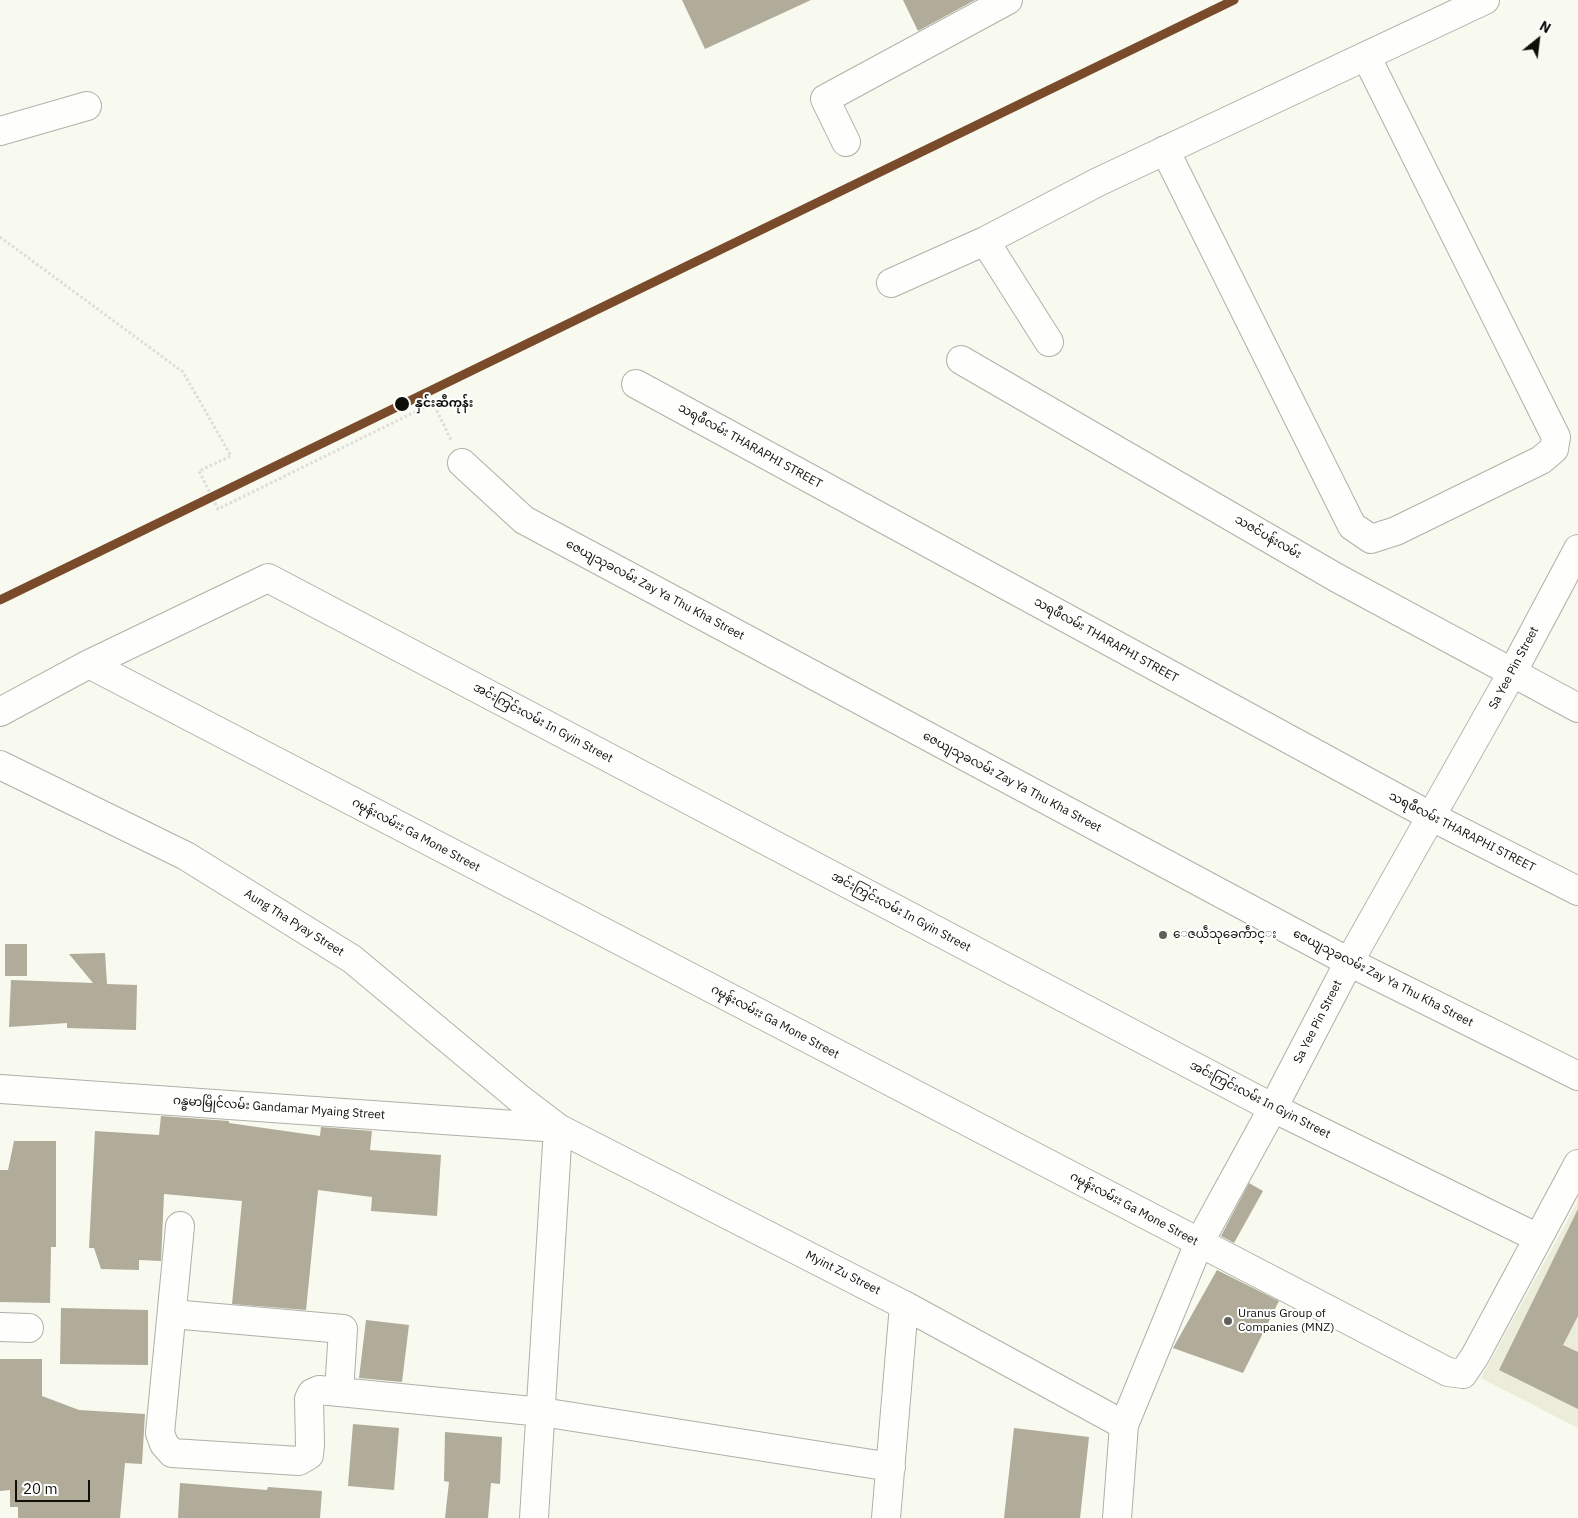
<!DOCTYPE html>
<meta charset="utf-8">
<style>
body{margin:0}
#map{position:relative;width:1578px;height:1518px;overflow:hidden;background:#f8f9ef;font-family:"IBM Plex Sans",sans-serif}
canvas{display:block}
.north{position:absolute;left:1513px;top:15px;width:50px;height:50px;-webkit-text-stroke:4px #fff;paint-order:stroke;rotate:29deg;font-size:14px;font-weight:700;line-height:20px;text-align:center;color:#0f0f09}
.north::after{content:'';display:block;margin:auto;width:18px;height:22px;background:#0f0f09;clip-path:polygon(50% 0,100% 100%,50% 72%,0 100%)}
.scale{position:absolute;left:15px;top:1480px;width:75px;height:22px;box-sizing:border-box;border:2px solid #0f0f09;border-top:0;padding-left:6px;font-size:15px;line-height:18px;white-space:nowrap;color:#0f0f09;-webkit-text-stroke:4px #fff;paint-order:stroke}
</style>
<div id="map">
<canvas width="1578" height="1518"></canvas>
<div class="north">N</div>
<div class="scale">20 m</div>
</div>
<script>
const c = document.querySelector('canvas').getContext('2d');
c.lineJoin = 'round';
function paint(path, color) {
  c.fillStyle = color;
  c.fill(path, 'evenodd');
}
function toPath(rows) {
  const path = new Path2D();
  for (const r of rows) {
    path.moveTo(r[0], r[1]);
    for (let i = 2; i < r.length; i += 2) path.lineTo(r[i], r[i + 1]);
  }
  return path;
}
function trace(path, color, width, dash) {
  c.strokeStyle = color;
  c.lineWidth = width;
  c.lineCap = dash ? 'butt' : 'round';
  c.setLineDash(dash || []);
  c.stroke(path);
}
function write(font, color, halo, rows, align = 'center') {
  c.font = font + ' "IBM Plex Sans","Noto Sans Myanmar",sans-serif';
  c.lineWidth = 4;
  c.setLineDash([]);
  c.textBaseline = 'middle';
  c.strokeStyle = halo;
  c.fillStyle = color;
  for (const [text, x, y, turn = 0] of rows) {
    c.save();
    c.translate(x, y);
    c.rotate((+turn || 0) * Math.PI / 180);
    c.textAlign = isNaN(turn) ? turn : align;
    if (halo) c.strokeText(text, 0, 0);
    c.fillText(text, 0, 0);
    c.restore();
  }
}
const built = toPath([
 [1578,1201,1578,1428,1481,1378]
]);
const building = toPath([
 [682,0,811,0,705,49],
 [903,0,975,0,918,31],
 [5,944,27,944,27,976,5,976],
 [105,953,107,984,137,985,136,1030,67,1028,67,1023,9,1027,11,980,93,983,69,954],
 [161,1116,229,1121,229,1123,320,1136,321,1127,372,1131,370,1150,441,1155,437,1216,371,1211,372,1197,318,1190,306,1310,232,1304,242,1201,164,1194,161,1261,139,1260,139,1270,101,1269,94,1248,89,1248,95,1131,159,1135],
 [14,1141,56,1141,56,1247,51,1247,50,1303,0,1302,0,1170,8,1170],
 [1249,1183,1263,1191,1234,1243,1221,1236],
 [1578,1209,1578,1316,1563,1345,1578,1352,1578,1409,1499,1370],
 [1217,1270,1279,1301,1243,1373,1173,1348],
 [61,1308,148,1310,148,1365,60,1364],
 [366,1320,409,1325,402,1382,359,1378],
 [0,1359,42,1359,42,1396,79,1410,145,1414,142,1464,125,1463,120,1518,18,1518,18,1507,10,1507,10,1490,0,1491],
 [353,1424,399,1428,394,1490,348,1486],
 [1014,1428,1089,1437,1080,1518,1004,1518],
 [445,1432,502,1437,500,1484,491,1483,488,1518,445,1518,449,1482,444,1481],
 [180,1483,267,1490,268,1487,322,1491,320,1518,178,1518]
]);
const path = toPath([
 [0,237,183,372,231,456,199,471,218,509,433,403,451,440]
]);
const minor = toPath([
 [0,131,87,106],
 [846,142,825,99,1008,0],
 [1165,150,1352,526,1371,539,1396,531,1541,460,1554,449,1556,437,1366,56],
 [985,241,1049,342],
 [891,283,985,241,1098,182,1485,0],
 [961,360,1337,578,1578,708],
 [636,384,1432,817,1578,891],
 [462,463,524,520,1349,962,1578,1076],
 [89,664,1448,1372,1463,1374,1475,1356,1578,1164],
 [0,712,89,664,268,578,1273,1108,1538,1238],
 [0,765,186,856,352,959,520,1099,558,1128,904,1305,1124,1425],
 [0,1089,558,1128],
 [180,1226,160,1433,164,1444,172,1453,299,1461,309,1455,310,1444,309,1399,312,1393,319,1390,542,1412,891,1467],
 [172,1314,343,1329,339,1392],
 [0,1327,29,1328],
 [534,1518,558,1128],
 [886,1518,904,1305],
 [1117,1518,1124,1425,1199,1243,1273,1108,1349,962,1512,673,1578,549]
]);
const rail1 = toPath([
 [0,600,1234,0]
]);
const markers = [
 [402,404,8,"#0f0f09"],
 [1163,935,5,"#61615a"],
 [1228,1321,5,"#61615a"]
];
const stopNames = [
 ["နှင်းဆီကုန်း",415,404]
];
const streetNames = [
 ["သရဖီလမ်း THARAPHI STREET",750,446,29],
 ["သဇင်ပန်းလမ်း",1268,537,30],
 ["ဇေယျသုခလမ်း Zay Ya Thu Kha Street",655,590,28],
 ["သရဖီလမ်း THARAPHI STREET",1106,640,29],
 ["Sa Yee Pin Street",1514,668,-62],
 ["အင်းကြင်းလမ်း In Gyin Street",543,723,28],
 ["ဇေယျသုခလမ်း Zay Ya Thu Kha Street",1012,782,28],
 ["သရဖီလမ်း THARAPHI STREET",1462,832,27],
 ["ဂမုန်းလမ်းး Ga Mone Street",416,835,28],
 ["အင်းကြင်းလမ်း In Gyin Street",901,912,28],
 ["Aung Tha Pyay Street",294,923,32],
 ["ဇေယျသုခလမ်း Zay Ya Thu Kha Street",1383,978,27],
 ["ဂမုန်းလမ်းး Ga Mone Street",775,1022,28],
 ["Sa Yee Pin Street",1318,1022,-63],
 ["အင်းကြင်းလမ်း In Gyin Street",1260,1100,27],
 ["ဂန္ဓမာမြိုင်လမ်း Gandamar Myaing Street",279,1108,4],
 ["ဂမုန်းလမ်းး Ga Mone Street",1134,1209,28],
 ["Myint Zu Street",843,1273,27]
];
const poiNames = [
 ["ေဇယဵသုခေကဵာင္း",1173,935],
 ["Uranus Group of",1238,1314],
 ["Companies (MNZ)",1238,1328]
];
paint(built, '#ebecda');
paint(building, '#b1ab99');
trace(minor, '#b0b0a9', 30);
trace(path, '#ddddda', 3, [2.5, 2.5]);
trace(minor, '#fefefd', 28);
trace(rail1, '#7a4b2a', 9);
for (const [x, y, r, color] of markers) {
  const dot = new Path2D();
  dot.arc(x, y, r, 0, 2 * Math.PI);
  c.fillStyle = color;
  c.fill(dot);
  trace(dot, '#fff', 2);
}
write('bold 12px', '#0f0f09', '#fff', stopNames, 'left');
write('12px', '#0f0f09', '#fff', streetNames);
write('12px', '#0f0f09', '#fff', poiNames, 'left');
</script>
